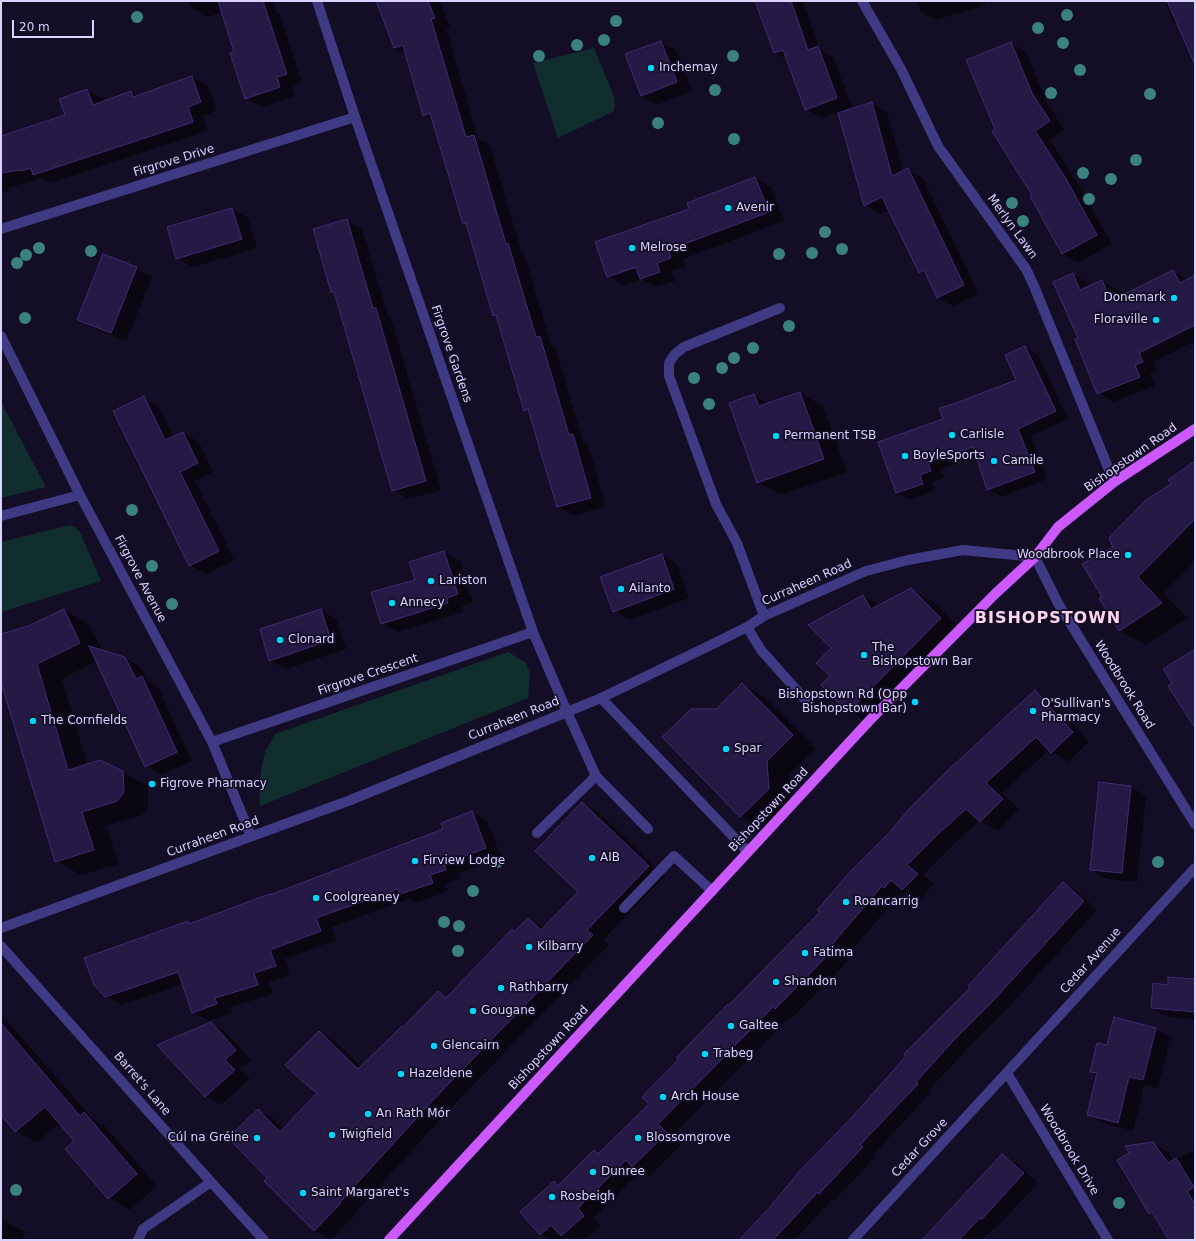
<!DOCTYPE html>
<meta charset="utf-8">
<style>
body{margin:0}
#map{position:relative;width:1196px;height:1241px;overflow:hidden;background:#130e25;font-family:"DejaVu Sans",sans-serif}
canvas{display:block}
.frame{position:absolute;inset:0;border:2px solid #dad2ff;pointer-events:none}
.scale{position:absolute;left:12px;top:20px;width:82px;height:18px;box-sizing:border-box;border:2px solid #dad2ff;border-top:0;padding-left:5px;font-size:12px;line-height:14px;white-space:nowrap;color:#dad2ff;-webkit-text-stroke:3px #130e25;paint-order:stroke}
</style>
<div id="map">
<canvas width="1196" height="1241"></canvas>
<div class="frame"></div>
<div class="scale">20 m</div>
</div>
<script>
const c = document.querySelector('canvas').getContext('2d');
c.lineJoin = 'round';
function paint(path, color) {
  c.fillStyle = color;
  c.fill(path, 'evenodd');
}
function toPath(rows) {
  const path = new Path2D();
  for (const r of rows) {
    path.moveTo(r[0], r[1]);
    for (let i = 2; i < r.length; i += 2) path.lineTo(r[i], r[i + 1]);
  }
  return path;
}
function trace(path, color, width, dash) {
  c.strokeStyle = color;
  c.lineWidth = width;
  c.lineCap = dash ? 'butt' : 'round';
  c.setLineDash(dash || []);
  c.stroke(path);
}
function write(font, color, halo, rows, align = 'center') {
  c.font = font + ' "DejaVu Sans",sans-serif';
  c.lineWidth = 3.5;
  c.setLineDash([]);
  c.textBaseline = 'middle';
  c.strokeStyle = halo;
  c.fillStyle = color;
  for (const [text, x, y, turn = 0] of rows) {
    c.save();
    c.translate(x, y);
    c.rotate((+turn || 0) * Math.PI / 180);
    c.textAlign = isNaN(turn) ? turn : align;
    if (halo) c.strokeText(text, 0, 0);
    c.fillText(text, 0, 0);
    c.restore();
  }
}
const green = toPath([
 [594,48,615,99,614,111,558,138,533,63],
 [1,402,46,487,1,498],
 [70,525,75,527,80,532,101,581,1,612,1,542],
 [508,652,525,662,530,673,528,698,260,806,259,787,262,766,265,752,275,734]
]);
const shadow = toPath([
 [190,1,273,1,277,14,280,15,302,82,292,86,295,96,261,107,246,98,235,53,222,12,207,17,192,8],
 [377,1,440,1,450,27,446,28,478,138,490,145,521,251,524,253,551,344,555,346,583,442,588,444,606,506,574,516,558,506,531,413,525,410,498,318,494,316,468,226,464,223,433,120,424,115,406,54,395,48],
 [755,1,803,1,820,49,833,57,852,107,822,118,806,109,788,60,775,53],
 [917,1,985,1,985,5,935,20,920,11],
 [1165,1,1195,1,1195,63,1179,26,1174,23],
 [661,42,677,51,692,91,657,105,641,96],
 [1010,43,1026,52,1047,103,1064,130,1050,140,1080,187,1112,244,1078,263,1063,254,1031,196,1033,195],
 [192,77,208,86,216,111,203,116,208,131,50,183,42,178,8,188,8,191,1,192,1,135,16,132,66,115,87,90,103,99,104,102,131,92,138,96],
 [872,103,887,112,903,172,908,170,923,178,979,294,953,306,937,297,928,276,920,272,889,210,880,214,865,205],
 [755,178,771,187,784,221,683,259,686,267,672,271,675,281,656,287,642,279,623,285,608,276,691,210],
 [640,265,641,267,618,275,618,272],
 [232,209,248,218,257,248,193,267,177,258],
 [346,220,362,229,388,316,391,318,441,490,408,499,393,490,335,293,332,292],
 [136,268,152,277,126,341,94,328,78,320],
 [1173,271,1188,280,1195,277,1195,341,1154,362,1158,371,1150,374,1155,386,1113,402,1098,393,1079,339,1073,274,1088,283,1090,286,1102,281,1118,290,1121,297],
 [1025,347,1038,355,1068,419,1031,436,1047,479,1001,497,988,489,977,457,940,469,944,478,932,482,935,491,910,500,897,492,944,420,1018,380],
 [800,393,823,406,847,472,781,495,758,482,754,395,769,404],
 [143,398,159,407,174,437,183,433,199,442,213,472,195,481,234,560,206,574,190,565],
 [1195,463,1195,560,1163,592,1187,618,1146,645,1120,631,1101,599,1104,597,1115,547,1172,484],
 [444,552,460,561,473,603,462,606,463,612,397,632,382,623,416,580,411,562],
 [661,555,677,564,689,598,629,620,614,611],
 [910,589,934,603,964,632,872,725,849,711,822,685,831,676,833,648,863,596,880,606],
 [64,610,89,624,102,651,125,658,141,667,147,680,158,687,192,761,161,775,146,766,97,661,62,679,87,765,123,772,148,786,148,806,142,815,106,826,119,864,81,875,56,861,1,679,1,635,28,627],
 [321,610,336,619,346,649,286,669,270,660],
 [742,684,765,698,816,749,790,774,792,803,764,830,740,816,716,710],
 [1035,691,1052,701,1089,742,1068,762,1049,750,1002,793,1019,809,998,831,980,821,953,845,923,875,934,884,920,899,906,891,901,896,899,895,845,958,848,961,792,1018,790,1017,674,1134,683,1143,650,1176,641,1171,594,1218,600,1226,584,1240,571,1240,565,1237,562,1240,551,1240,541,1234,554,1183,560,1186,594,1151,599,1154,650,1104,679,1060,729,1006],
 [1131,787,1146,796,1137,882,1107,879,1091,870],
 [582,803,599,813,665,876,603,940,609,945,450,1109,356,1212,357,1213,331,1240,314,1230,268,1178,258,1110,275,1120,284,1129,318,1093,319,1032,336,1042,362,1067,403,1028,438,992,448,998,512,931,515,932,528,919,544,928,579,892],
 [472,812,487,821,501,857,459,873,461,878,445,884,448,891,416,903,409,899,331,927,336,940,285,959,290,975,269,982,273,994,230,1007,232,1013,209,1021,193,1012,183,984,121,1005,106,996,187,922,191,925,271,896,444,829],
 [1063,883,1077,891,1097,910,1007,1009,967,1049,929,1090,931,1092,874,1154,876,1156,834,1201,832,1200,794,1240,740,1240,798,1174,854,1116,971,988],
 [1195,980,1195,1020,1168,1017,1152,1008,1154,984,1169,986],
 [1,1014,91,1117,104,1125,157,1186,130,1210,109,1198,76,1141,60,1123,36,1143,16,1131,1,1113],
 [210,1023,226,1032,251,1060,240,1069,250,1079,221,1105,205,1096],
 [1156,1029,1170,1037,1158,1088,1144,1085,1133,1131,1103,1123,1088,1115,1097,1075,1091,1071,1108,1046],
 [1153,1143,1168,1152,1174,1161,1195,1149,1195,1195,1162,1216],
 [1002,1156,1018,1164,1038,1183,997,1227,996,1226,982,1240,923,1240],
 [1,1219,25,1232,22,1240,1,1240]
]);
const building = toPath([
 [218,1,263,1,287,74,277,77,280,87,245,99,230,53,234,52,218,1],
 [376,1,428,1,435,18,431,19,466,137,474,135,506,244,508,243,536,337,540,336,569,435,573,434,591,498,557,507,528,409,524,411,496,315,493,316,466,223,463,224,430,113,423,116,403,45,394,48,376,1],
 [755,1,791,1,808,50,818,46,837,98,805,110,783,50,774,53,755,1],
 [1167,1,1195,1,1195,65,1167,1],
 [661,41,677,82,641,96,625,54,661,41],
 [1011,42,1032,93,1050,121,1035,131,1065,177,1097,235,1062,254,1030,196,1032,195,992,131,995,129,966,60,1011,42],
 [192,76,201,102,188,107,193,122,33,175,31,168,20,171,20,170,1,173,1,136,65,115,59,99,87,89,93,105,131,91,133,97,192,76],
 [872,102,892,176,908,168,964,285,937,298,924,270,919,273,882,197,864,206,838,113,872,102],
 [755,177,769,212,668,250,671,258,657,263,660,272,640,279,636,267,607,277,595,242,689,209,687,203,755,177],
 [232,208,242,239,176,259,167,227,232,208],
 [347,219,373,308,376,308,426,481,392,491,334,292,331,292,313,229,347,219],
 [103,254,137,267,111,333,77,320,103,254],
 [1173,270,1180,283,1195,275,1195,325,1139,353,1143,362,1135,365,1140,377,1097,394,1075,339,1078,338,1053,282,1073,273,1080,290,1102,280,1111,301,1173,270],
 [1025,346,1056,411,1018,429,1035,472,987,490,973,447,928,462,931,471,920,475,923,484,896,493,878,442,943,419,939,408,956,403,1016,380,1005,355,1025,346],
 [800,392,824,459,757,483,729,403,754,394,759,406,800,392],
 [144,396,165,440,183,432,198,463,180,472,219,551,189,566,113,411,144,396],
 [1195,461,1195,519,1138,577,1162,603,1119,631,1099,598,1102,597,1082,564,1113,547,1109,538,1146,500,1171,484,1168,480,1195,461],
 [444,551,458,594,447,598,448,603,381,624,371,592,415,580,409,562,444,551],
 [662,554,674,589,613,612,600,577,662,554],
 [911,588,941,618,848,712,821,685,830,676,816,663,831,648,808,625,863,595,871,609,911,588],
 [64,609,80,643,37,664,68,770,100,760,123,771,124,792,117,801,82,812,94,850,55,862,1,682,1,634,28,626,64,609],
 [321,609,331,640,269,661,260,629,321,609],
 [89,646,125,657,136,679,142,676,177,752,145,767,89,646],
 [1195,649,1195,728,1168,686,1172,683,1163,669,1195,649],
 [742,683,793,735,767,761,769,789,740,817,662,737,691,709,716,709,742,683],
 [1035,690,1073,732,1051,753,1036,737,986,783,1003,799,980,822,966,809,936,836,907,865,918,874,902,890,891,880,884,888,882,886,829,948,832,951,775,1009,773,1007,658,1124,667,1133,632,1167,626,1160,578,1208,584,1216,561,1236,551,1225,540,1235,520,1212,554,1181,558,1186,594,1150,598,1154,649,1104,642,1097,678,1060,676,1058,728,1004,729,1005,820,912,817,910,849,873,889,833,909,809,945,773,1035,690],
 [1099,782,1131,786,1122,873,1090,870,1099,782],
 [582,802,649,866,587,930,593,935,434,1099,340,1202,341,1203,314,1231,264,1181,267,1178,228,1138,258,1109,280,1132,317,1093,302,1081,285,1065,319,1031,358,1069,402,1026,403,1027,438,991,446,998,512,929,514,932,528,918,541,930,578,892,535,851,582,802],
 [472,811,486,848,444,864,446,870,430,875,433,883,400,894,398,889,316,918,321,931,270,950,276,966,254,973,258,985,215,998,217,1004,192,1013,178,972,105,997,94,985,84,958,188,921,189,924,269,894,270,895,443,829,441,823,472,811],
 [1063,882,1084,901,993,1001,953,1041,916,1082,918,1084,860,1145,863,1147,819,1194,818,1192,773,1240,739,1240,769,1208,798,1173,854,1115,906,1056,904,1054,970,988,968,986,1063,882],
 [1168,977,1195,979,1195,1012,1151,1008,1153,983,1168,985,1168,977],
 [1114,1017,1156,1028,1143,1080,1129,1077,1118,1123,1087,1115,1097,1073,1090,1072,1097,1043,1107,1045,1114,1017],
 [211,1022,236,1050,225,1060,235,1070,205,1097,157,1045,211,1022],
 [1,1023,80,1116,84,1112,137,1174,108,1199,65,1149,74,1141,45,1107,15,1132,1,1115,1,1023],
 [1153,1142,1168,1163,1176,1158,1194,1187,1187,1191,1195,1205,1195,1240,1169,1240,1152,1212,1149,1214,1117,1160,1129,1153,1125,1146,1153,1142],
 [1002,1154,1024,1173,982,1219,980,1218,959,1240,922,1240,1002,1154]
]);
const minor = toPath([
 [317,1,355,117,533,632,567,712,596,776,648,829],
 [862,1,901,69,938,146,1026,269,1034,286,1114,482],
 [1,229,355,117],
 [1,336,80,495,212,742,251,836],
 [1,516,80,495],
 [764,616,737,543,716,504,669,376,669,363,675,354,684,347,780,308],
 [747,627,761,650,809,704],
 [601,698,748,852],
 [212,742,533,632],
 [537,833,596,776],
 [624,908,674,856,712,891],
 [1,928,348,801,567,712,601,698,717,642,747,627,764,616,866,571,908,560,963,550,1035,557,1059,605,1195,824],
 [1,946,211,1182,264,1240],
 [1007,1073,1108,1240],
 [138,1240,143,1229,211,1182],
 [853,1240,1195,868]
]);
const major = toPath([
 [389,1240,870,720,995,594,1035,557,1058,527,1114,482,1195,429]
]);
const trees = [
 [1067,15],
 [137,17],
 [616,21],
 [1038,28],
 [604,40],
 [1063,43],
 [577,45],
 [539,56],
 [733,56],
 [1080,70],
 [715,90],
 [1051,93],
 [1150,94],
 [658,123],
 [734,139],
 [1136,160],
 [1083,173],
 [1111,179],
 [1089,199],
 [1012,203],
 [1023,221],
 [825,232],
 [39,248],
 [842,249],
 [91,251],
 [812,253],
 [779,254],
 [26,255],
 [17,263],
 [25,318],
 [789,326],
 [753,348],
 [734,358],
 [722,368],
 [694,378],
 [709,404],
 [132,510],
 [152,566],
 [172,604],
 [497,862],
 [1158,862],
 [473,891],
 [444,922],
 [459,926],
 [458,951],
 [16,1190],
 [1119,1203]
];
const markers = [
 [651,68,4,"#00d5fd"],
 [728,208,4,"#00d5fd"],
 [632,248,4,"#00d5fd"],
 [1174,298,4,"#00d5fd"],
 [1156,320,4,"#00d5fd"],
 [952,435,4,"#00d5fd"],
 [776,436,4,"#00d5fd"],
 [905,456,4,"#00d5fd"],
 [994,461,4,"#00d5fd"],
 [1128,555,4,"#00d5fd"],
 [431,581,4,"#00d5fd"],
 [621,589,4,"#00d5fd"],
 [392,603,4,"#00d5fd"],
 [280,640,4,"#00d5fd"],
 [864,655,4,"#00d5fd"],
 [915,702,4,"#00d5fd"],
 [1033,711,4,"#00d5fd"],
 [33,721,4,"#00d5fd"],
 [726,749,4,"#00d5fd"],
 [152,784,4,"#00d5fd"],
 [592,858,4,"#00d5fd"],
 [415,861,4,"#00d5fd"],
 [316,898,4,"#00d5fd"],
 [846,902,4,"#00d5fd"],
 [529,947,4,"#00d5fd"],
 [805,953,4,"#00d5fd"],
 [776,982,4,"#00d5fd"],
 [501,988,4,"#00d5fd"],
 [473,1011,4,"#00d5fd"],
 [731,1026,4,"#00d5fd"],
 [434,1046,4,"#00d5fd"],
 [705,1054,4,"#00d5fd"],
 [401,1074,4,"#00d5fd"],
 [663,1097,4,"#00d5fd"],
 [368,1114,4,"#00d5fd"],
 [332,1135,4,"#00d5fd"],
 [257,1138,4,"#00d5fd"],
 [638,1138,4,"#00d5fd"],
 [593,1172,4,"#00d5fd"],
 [303,1193,4,"#00d5fd"],
 [552,1197,4,"#00d5fd"]
];
const poiNames = [
 ["Inchemay",659,68],
 ["Avenir",736,208],
 ["Melrose",640,248],
 ["Donemark",1166,298,"right"],
 ["Floraville",1148,320,"right"],
 ["Carlisle",960,435],
 ["Permanent TSB",784,436],
 ["BoyleSports",913,456],
 ["Camile",1002,461],
 ["Woodbrook Place",1120,555,"right"],
 ["Lariston",439,581],
 ["Ailanto",629,589],
 ["Annecy",400,603],
 ["Clonard",288,640],
 ["The",872,648],
 ["Bishopstown Bar",872,662],
 ["Bishopstown Rd (Opp",907,695,"right"],
 ["Bishopstown Bar)",907,709,"right"],
 ["O'Sullivan's",1041,704],
 ["Pharmacy",1041,718],
 ["The Cornfields",41,721],
 ["Spar",734,749],
 ["Figrove Pharmacy",160,784],
 ["AIB",600,858],
 ["Firview Lodge",423,861],
 ["Coolgreaney",324,898],
 ["Roancarrig",854,902],
 ["Kilbarry",537,947],
 ["Fatima",813,953],
 ["Shandon",784,982],
 ["Rathbarry",509,988],
 ["Gougane",481,1011],
 ["Galtee",739,1026],
 ["Glencairn",442,1046],
 ["Trabeg",713,1054],
 ["Hazeldene",409,1074],
 ["Arch House",671,1097],
 ["An Rath Mór",376,1114],
 ["Twigfield",340,1135],
 ["Cúl na Gréine",249,1138,"right"],
 ["Blossomgrove",646,1138],
 ["Dunree",601,1172],
 ["Saint Margaret's",311,1193],
 ["Rosbeigh",560,1197]
];
const streetNames = [
 ["Firgrove Drive",174,161,-17],
 ["Merlyn Lawn",1012,227,54],
 ["Firgrove Gardens",451,354,71],
 ["Bishopstown Road",1131,458,-35],
 ["Firgrove Avenue",140,579,62],
 ["Curraheen Road",807,583,-24],
 ["Firgrove Crescent",368,675,-19],
 ["Woodbrook Road",1124,685,58],
 ["Curraheen Road",514,719,-22],
 ["Bishopstown Road",769,810,-47],
 ["Curraheen Road",213,837,-20],
 ["Cedar Avenue",1091,961,-48],
 ["Bishopstown Road",549,1048,-47],
 ["Barret's Lane",142,1084,49],
 ["Cedar Grove",920,1148,-47],
 ["Woodbrook Drive",1069,1150,59]
];
const districtNames = [
 ["BISHOPSTOWN",1048,619]
];
paint(green, '#112e2f');
paint(shadow, '#0007');
paint(building, '#251a46');
trace(building, '#3e2c72', 1);
trace(minor, '#403984', 10);
trace(major, '#cb59ff', 10);
c.fillStyle = '#3b827f';
for (const [x, y] of trees) {
  c.beginPath();
  c.arc(x, y, 6, 0, 2 * Math.PI);
  c.fill();
}
for (const [x, y, r, color] of markers) {
  const dot = new Path2D();
  dot.arc(x, y, r, 0, 2 * Math.PI);
  c.fillStyle = color;
  c.fill(dot);
  trace(dot, '#130e25', 1.5);
}
write('12px', '#dad2ff', '#130e25', poiNames, 'left');
write('12px', '#dad2ff', '#130e25', streetNames);
c.letterSpacing = '1px';
write('bold 16px', '#ffd4ed', '#130e25', districtNames);
c.letterSpacing = '0px';
</script>
